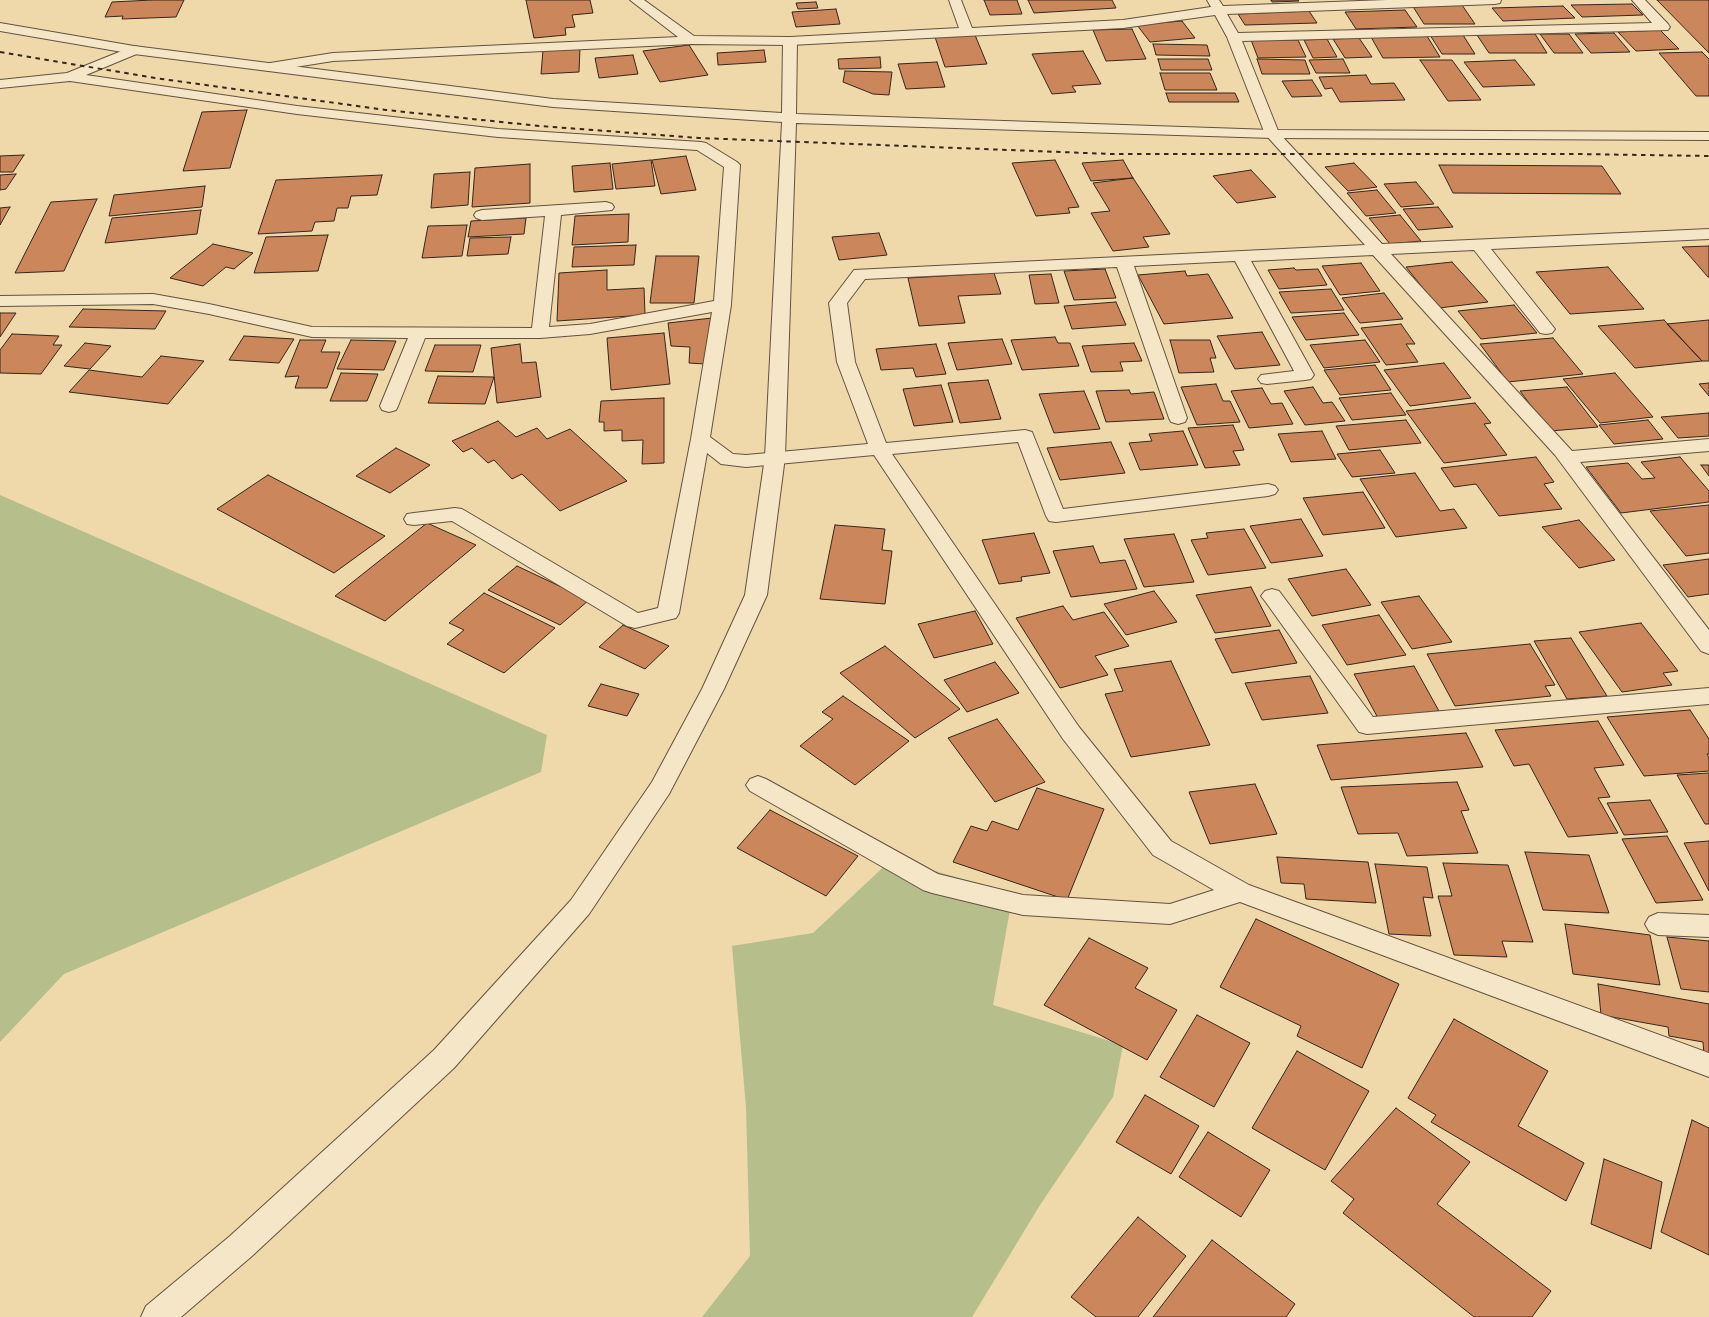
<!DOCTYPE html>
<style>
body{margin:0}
canvas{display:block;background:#efd8aa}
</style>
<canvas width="1709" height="1317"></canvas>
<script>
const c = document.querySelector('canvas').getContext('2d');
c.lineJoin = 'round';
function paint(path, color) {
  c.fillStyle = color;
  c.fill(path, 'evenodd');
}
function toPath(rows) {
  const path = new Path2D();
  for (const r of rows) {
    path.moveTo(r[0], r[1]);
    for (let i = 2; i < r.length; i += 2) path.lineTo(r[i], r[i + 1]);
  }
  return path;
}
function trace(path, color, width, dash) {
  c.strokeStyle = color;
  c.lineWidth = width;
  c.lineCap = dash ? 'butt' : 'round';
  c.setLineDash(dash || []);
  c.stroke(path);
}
const green = toPath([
 [0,495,547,735,541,772,64,974,0,1042],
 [892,859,1013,893,993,1005,1123,1045,1113,1097,1040,1205,972,1317,702,1317,750,1256,746,1107,732,946,813,933]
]);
const building = toPath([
 [152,0,184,0,176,17,122,19,123,16,105,17,112,2,152,0],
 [526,0,590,0,593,13,572,15,575,27,565,28,566,35,534,38,526,0],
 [984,0,1017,0,1022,14,990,15,984,0],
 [1028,0,1112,0,1116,8,1034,13,1028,0],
 [1271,0,1298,0,1299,1,1272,2,1271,0],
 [1657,0,1709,0,1709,53,1657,0],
 [816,2,818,8,798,9,796,3,816,2],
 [1632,4,1643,15,1582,17,1571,5,1632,4],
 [1412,5,1462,5,1475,24,1424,24,1412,5],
 [1563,6,1575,18,1503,21,1492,8,1563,6],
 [836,9,840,24,796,27,792,12,836,9],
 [1405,10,1417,27,1356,29,1345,12,1405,10],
 [1309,11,1317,23,1245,25,1238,14,1309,11],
 [1182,21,1195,38,1150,42,1137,25,1182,21],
 [1132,29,1146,59,1106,61,1093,30,1132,29],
 [1660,30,1679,49,1636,51,1618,32,1660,30],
 [1614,33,1630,52,1591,53,1575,34,1614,33],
 [1535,34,1547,53,1489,53,1477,35,1535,34],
 [1540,34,1569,34,1583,53,1554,53,1540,34],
 [975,35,987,64,945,67,935,37,975,35],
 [1430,35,1463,35,1475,54,1442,54,1430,35],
 [1427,36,1440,57,1383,58,1371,37,1427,36],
 [1359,38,1372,57,1345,58,1333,39,1359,38],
 [1327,39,1337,57,1313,58,1304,40,1327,39],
 [1251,40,1298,40,1306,57,1258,58,1251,40],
 [1153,44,1207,45,1210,56,1156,55,1153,44],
 [689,45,708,75,660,82,643,51,689,45],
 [580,48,579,72,541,74,543,50,580,48],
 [764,50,766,62,718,65,717,53,764,50],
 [1083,51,1101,84,1072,86,1076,92,1052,94,1032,54,1083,51],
 [1702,52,1709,59,1709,96,1696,96,1659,53,1702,52],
 [633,55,638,74,599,78,595,58,633,55],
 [880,57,881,68,839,69,838,59,880,57],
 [1158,59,1208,59,1212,70,1161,70,1158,59],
 [1257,59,1305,60,1310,74,1262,74,1257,59],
 [1343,59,1350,73,1316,73,1309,60,1343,59],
 [1420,60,1452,60,1481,100,1448,101,1420,60],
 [1515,60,1535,85,1483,87,1464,62,1515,60],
 [937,62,945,87,906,89,898,64,937,62],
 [845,71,892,72,889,95,873,94,843,82,845,71],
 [1160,73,1210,73,1217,90,1165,90,1160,73],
 [1366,75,1371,84,1394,83,1405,100,1340,102,1332,88,1325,89,1319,77,1366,75],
 [1312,80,1322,96,1292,97,1282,81,1312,80],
 [1166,93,1235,93,1239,102,1169,102,1166,93],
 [247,110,230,168,183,171,202,112,247,110],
 [24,155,13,172,0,172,0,156,24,155],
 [686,156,696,190,661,194,652,160,686,156],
 [651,160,655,186,616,189,612,164,651,160],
 [1055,160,1079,207,1068,208,1070,213,1036,216,1012,163,1055,160],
 [1123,160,1133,178,1091,181,1082,163,1123,160],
 [610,163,613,189,574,192,572,166,610,163],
 [1354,163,1377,187,1348,191,1325,167,1354,163],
 [530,164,530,203,472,207,475,168,530,164],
 [1439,165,1602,166,1621,194,1453,193,1439,165],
 [1251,170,1276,197,1237,203,1213,176,1251,170],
 [470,172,468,205,431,208,434,174,470,172],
 [16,174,6,189,0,190,0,175,16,174],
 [382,175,377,195,351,196,348,208,337,208,334,221,315,222,312,231,258,234,276,180,382,175],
 [1133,178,1170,234,1143,237,1149,247,1113,251,1091,213,1110,211,1093,183,1133,178],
 [1416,182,1434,204,1401,207,1384,184,1416,182],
 [205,186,202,207,109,216,114,195,205,186],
 [1377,190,1396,213,1366,216,1347,193,1377,190],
 [97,199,64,271,15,273,51,202,97,199],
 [10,207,0,225,0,208,10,207],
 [1438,207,1453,227,1418,230,1403,209,1438,207],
 [201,210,197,234,105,243,112,218,201,210],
 [629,214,628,242,572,245,575,216,629,214],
 [1400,215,1421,241,1390,244,1369,218,1400,215],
 [526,218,524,234,468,237,471,221,526,218],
 [467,225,462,256,422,258,428,226,467,225],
 [879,233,887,255,839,260,832,237,879,233],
 [328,235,318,271,254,273,266,237,328,235],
 [511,237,508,254,467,256,470,238,511,237],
 [213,244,253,253,234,269,226,267,203,286,170,278,213,244],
 [636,245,634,265,572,267,574,247,636,245],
 [1709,246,1709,277,1708,277,1682,247,1709,246],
 [656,256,699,256,694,303,650,303,656,256],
 [1452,262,1488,302,1439,308,1406,267,1452,262],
 [1361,263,1380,291,1340,295,1322,266,1361,263],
 [1608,267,1644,309,1570,314,1536,272,1608,267],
 [1294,268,1296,270,1318,269,1327,285,1279,289,1268,270,1294,268],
 [1105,269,1116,298,1074,300,1064,271,1105,269],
 [607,270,607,290,644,288,645,315,557,321,559,273,607,270],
 [1185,271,1187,276,1208,274,1233,318,1164,324,1138,275,1185,271],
 [994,273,1001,294,958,296,965,323,919,326,908,278,994,273],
 [1051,274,1059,303,1035,304,1029,275,1051,274],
 [1331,289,1344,310,1291,313,1279,292,1331,289],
 [1384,293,1403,319,1360,323,1342,298,1384,293],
 [1116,302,1126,325,1072,329,1064,306,1116,302],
 [1514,305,1537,333,1481,339,1458,311,1514,305],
 [83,309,166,311,155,329,69,327,83,309],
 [0,313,16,313,0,337,0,313],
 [1344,313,1359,335,1306,340,1292,317,1344,313],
 [712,318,705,364,689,363,690,347,671,346,668,323,712,318],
 [1664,320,1702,361,1635,368,1598,326,1664,320],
 [1709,320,1709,361,1702,361,1667,324,1709,320],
 [1401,324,1415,344,1406,344,1418,362,1386,365,1361,328,1401,324],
 [1262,332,1280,365,1235,369,1217,336,1262,332],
 [664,333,670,384,611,390,607,338,664,333],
 [12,334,59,336,53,345,62,345,41,374,0,373,0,350,12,334],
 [244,336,294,339,279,363,229,360,244,336],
 [1055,337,1058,343,1070,343,1079,366,1022,370,1011,340,1055,337],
 [1553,338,1583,374,1508,382,1480,344,1553,338],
 [1002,339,1012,364,957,370,948,343,1002,339],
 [300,340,326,340,321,352,340,352,327,388,295,388,299,376,285,377,300,340],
 [351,340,396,341,384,370,337,369,351,340],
 [1170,340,1210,340,1216,358,1210,358,1214,372,1179,373,1170,340],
 [1365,340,1380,362,1324,368,1310,345,1365,340],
 [85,343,111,346,90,369,64,366,85,343],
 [1134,343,1142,361,1120,362,1123,371,1091,372,1082,346,1134,343],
 [520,344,522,363,536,362,541,397,497,403,491,348,520,344],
 [936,344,946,374,916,377,913,368,881,370,876,349,936,344],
 [435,345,481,345,473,372,425,371,435,345],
 [161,356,204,361,168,404,69,392,89,370,142,377,161,356],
 [1444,363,1471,398,1410,406,1384,370,1444,363],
 [1375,365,1391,390,1340,395,1324,370,1375,365],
 [341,373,378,374,367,401,330,401,341,373],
 [1615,373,1653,417,1600,423,1563,379,1615,373],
 [438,376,494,377,485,404,428,403,438,376],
 [988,380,1001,419,960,423,948,383,988,380],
 [1709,383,1709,396,1699,384,1709,383],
 [1216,384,1223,401,1230,401,1240,422,1197,425,1181,387,1216,384],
 [941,385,953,422,914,426,903,389,941,385],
 [1313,387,1323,403,1332,402,1345,421,1305,425,1284,391,1313,387],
 [1567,387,1598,427,1550,431,1520,391,1567,387],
 [1262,388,1271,404,1282,403,1293,424,1249,428,1231,391,1262,388],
 [1129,390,1131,394,1154,392,1164,419,1106,422,1096,391,1129,390],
 [1084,391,1100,429,1054,433,1039,394,1084,391],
 [1391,393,1406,415,1352,420,1339,398,1391,393],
 [664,398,664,463,642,464,643,440,622,441,622,430,604,431,604,422,599,422,601,401,664,398],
 [1475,403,1491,423,1484,424,1507,455,1444,463,1406,411,1475,403],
 [1709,413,1709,436,1678,438,1661,417,1709,413],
 [1406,420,1421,443,1349,450,1336,426,1406,420],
 [1648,420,1663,439,1614,444,1599,425,1648,420],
 [498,421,516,437,537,428,547,439,570,429,627,481,560,511,522,474,512,479,494,460,488,463,472,448,463,452,452,441,498,421],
 [1233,425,1244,450,1233,451,1240,465,1205,468,1188,428,1233,425],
 [1183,431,1198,465,1140,470,1129,443,1152,441,1149,434,1183,431],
 [1322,431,1336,459,1291,462,1278,434,1322,431],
 [1111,442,1125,473,1060,480,1047,448,1111,442],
 [396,448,430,465,390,493,356,476,396,448],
 [1380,450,1395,473,1352,477,1337,454,1380,450],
 [1536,457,1554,482,1544,484,1562,509,1499,516,1476,484,1454,487,1441,468,1536,457],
 [1680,457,1709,491,1709,502,1621,513,1586,467,1628,463,1642,479,1655,478,1641,462,1680,457],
 [1701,465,1709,465,1709,476,1701,465],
 [1415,473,1440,511,1454,509,1467,528,1396,537,1360,479,1415,473],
 [268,475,385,536,334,573,217,509,268,475],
 [1363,492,1385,528,1323,535,1303,498,1363,492],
 [1709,505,1709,553,1686,556,1650,511,1709,505],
 [1301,519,1323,556,1271,563,1250,526,1301,519],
 [1579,520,1615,560,1579,568,1542,527,1579,520],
 [427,523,476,545,385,621,335,596,427,523],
 [835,525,885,529,882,550,892,551,885,604,820,599,835,525],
 [1244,529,1266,568,1208,575,1191,540,1208,538,1206,533,1244,529],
 [1034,533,1050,573,1021,577,1022,581,999,584,982,540,1034,533],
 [1174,534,1194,582,1144,587,1124,539,1174,534],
 [1093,546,1100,563,1125,560,1137,589,1071,597,1053,551,1093,546],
 [1709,559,1709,594,1688,597,1663,565,1709,559],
 [517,566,589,600,560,625,488,590,517,566],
 [1346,569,1371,605,1312,616,1288,579,1346,569],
 [1251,587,1271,626,1215,633,1196,595,1251,587],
 [1154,591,1177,622,1126,635,1104,604,1154,591],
 [484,593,555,628,504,673,447,644,464,630,449,623,484,593],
 [1419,596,1452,642,1412,649,1381,602,1419,596],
 [1063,606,1073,620,1104,612,1129,646,1095,656,1108,675,1060,688,1016,618,1063,606],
 [975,611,993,644,934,658,918,624,975,611],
 [1379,615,1406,655,1347,665,1322,625,1379,615],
 [1641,623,1678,671,1663,673,1672,685,1622,692,1579,632,1641,623],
 [623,625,669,646,645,669,599,647,623,625],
 [1279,630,1297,663,1232,673,1215,639,1279,630],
 [1571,638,1607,696,1567,699,1534,641,1571,638],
 [1530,644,1555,685,1545,686,1551,696,1455,706,1427,654,1530,644],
 [885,646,960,709,915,738,840,673,885,646],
 [1171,661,1210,745,1131,757,1105,694,1123,691,1114,669,1171,661],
 [995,662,1019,693,967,712,944,680,995,662],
 [1414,666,1439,711,1378,718,1354,674,1414,666],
 [1310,676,1328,713,1262,720,1245,683,1310,676],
 [601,684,639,694,627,716,588,706,601,684],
 [843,696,909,741,855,785,800,746,833,719,822,712,843,696],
 [1690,710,1709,739,1709,754,1707,754,1709,758,1709,771,1644,776,1607,717,1690,710],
 [997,719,1045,782,995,802,948,738,997,719],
 [1598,721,1624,765,1594,768,1610,797,1598,798,1618,833,1568,837,1529,764,1514,766,1495,730,1598,721],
 [1466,733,1483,767,1331,780,1317,745,1466,733],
 [1709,773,1709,824,1705,824,1677,775,1709,773],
 [1457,782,1469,810,1461,811,1478,853,1407,856,1398,833,1358,834,1341,787,1457,782],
 [1255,784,1277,834,1210,844,1189,792,1255,784],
 [1037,788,1104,809,1067,900,953,862,971,826,987,831,992,821,1018,830,1037,788],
 [1650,800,1668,832,1624,835,1607,803,1650,800],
 [770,810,858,856,826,896,737,848,770,810],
 [1667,836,1703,900,1656,903,1622,839,1667,836],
 [1709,841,1709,891,1684,843,1709,841],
 [1525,852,1589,855,1609,913,1543,910,1525,852],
 [1277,857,1368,862,1376,903,1306,899,1304,884,1281,883,1277,857],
 [1443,863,1508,865,1533,942,1502,941,1507,957,1454,955,1438,896,1452,896,1443,863],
 [1375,864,1427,867,1433,898,1423,897,1431,936,1389,934,1375,864],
 [1256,919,1399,984,1362,1068,1297,1036,1301,1026,1220,987,1256,919],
 [1565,924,1650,935,1660,985,1573,974,1565,924],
 [1667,937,1709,941,1709,992,1681,989,1667,937],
 [1089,938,1148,968,1135,988,1177,1010,1147,1060,1044,1005,1089,938],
 [1598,984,1709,1004,1709,1056,1704,1055,1703,1042,1669,1036,1668,1027,1601,1015,1598,984],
 [1197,1015,1250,1043,1214,1107,1160,1077,1197,1015],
 [1454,1019,1548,1071,1518,1126,1584,1163,1566,1201,1431,1122,1436,1115,1408,1098,1454,1019],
 [1297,1051,1369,1091,1325,1170,1252,1128,1297,1051],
 [1145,1095,1199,1126,1171,1174,1116,1142,1145,1095],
 [1396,1108,1470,1162,1437,1204,1551,1291,1532,1317,1474,1317,1343,1213,1354,1199,1331,1181,1396,1108],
 [1692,1120,1709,1128,1709,1255,1661,1232,1692,1120],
 [1208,1132,1270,1170,1241,1217,1179,1177,1208,1132],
 [1604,1159,1662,1182,1651,1249,1591,1224,1604,1159],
 [1138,1217,1186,1256,1138,1317,1096,1317,1071,1297,1138,1217],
 [1212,1240,1295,1304,1286,1317,1153,1317,1212,1240]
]);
const minor = toPath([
 [630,0,644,0,694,36,790,37,959,28,949,0,961,0,972,28,1123,20,1211,7,1207,0,1219,0,1223,6,1387,0,1501,0,1500,3,1495,4,1227,14,1238,33,1652,23,1632,0,1645,0,1668,24,1670,27,1668,30,1242,41,1279,133,1382,244,1709,229,1709,239,1491,249,1555,329,1552,333,1546,334,1540,333,1474,250,1391,254,1572,451,1709,439,1709,451,1580,462,1709,630,1709,654,1701,651,1555,455,1373,255,1251,261,1314,375,1311,379,1305,380,1267,384,1261,383,1258,379,1261,375,1294,371,1235,261,1134,266,1187,418,1185,422,1178,424,1171,422,1169,418,1117,267,865,279,847,303,855,362,886,443,1025,430,1032,432,1063,509,1268,484,1275,486,1278,490,1275,494,1268,496,1056,522,1049,521,1046,516,1018,442,892,454,1079,727,1171,841,1249,885,1709,1053,1709,1077,1240,902,1170,924,1023,915,932,893,923,890,750,791,746,785,750,779,758,776,766,779,938,874,1023,895,1170,904,1214,890,1153,855,1063,739,874,455,746,467,721,464,707,453,679,613,676,618,635,628,627,626,452,521,414,525,407,524,404,519,407,514,414,513,455,508,462,509,638,613,658,608,691,439,712,312,590,334,540,338,425,338,398,406,396,410,389,412,382,410,380,406,408,338,312,337,209,314,153,304,0,306,0,296,153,294,209,304,312,327,532,328,545,216,482,220,476,218,474,215,476,212,482,210,606,202,612,204,614,207,612,210,561,215,549,327,590,324,714,301,724,167,697,150,498,137,297,114,70,81,0,88,0,80,67,73,134,46,139,47,141,50,139,53,86,75,297,106,498,129,701,142,706,143,737,162,740,165,731,305,710,437,733,454,746,455,868,444,837,362,829,303,854,270,1365,245,1265,134,1227,37,1215,15,1123,28,790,45,691,44,333,61,270,71,265,70,263,67,265,64,270,63,333,53,678,37,630,0],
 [1272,589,1279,591,1373,717,1709,688,1709,704,1367,734,1359,732,1265,601,1261,596,1265,591,1272,589],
 [1658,913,1709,915,1709,937,1658,935,1649,931,1645,924,1649,917,1658,913]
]);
const tertiary = toPath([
 [0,23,134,46,553,99,782,113,783,41,785,38,790,37,795,38,797,41,796,114,1272,130,1709,132,1709,140,1272,138,796,123,785,457,767,595,724,689,669,794,589,914,454,1068,252,1256,181,1317,141,1317,146,1306,230,1236,434,1050,571,900,652,782,702,689,745,595,765,457,782,122,553,107,134,54,0,31,0,23]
]);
const rail = toPath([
 [0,52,155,78,386,110,540,126,699,138,1112,154,1577,154,1709,156]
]);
paint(green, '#b6bf8b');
paint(building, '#cb865b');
trace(building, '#36261c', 1);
trace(minor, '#645240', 2);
trace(tertiary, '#645240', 2);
paint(minor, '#f5e6c8');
paint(tertiary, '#f5e6c8');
trace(rail, '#36261c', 2, [4.5, 4.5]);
</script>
